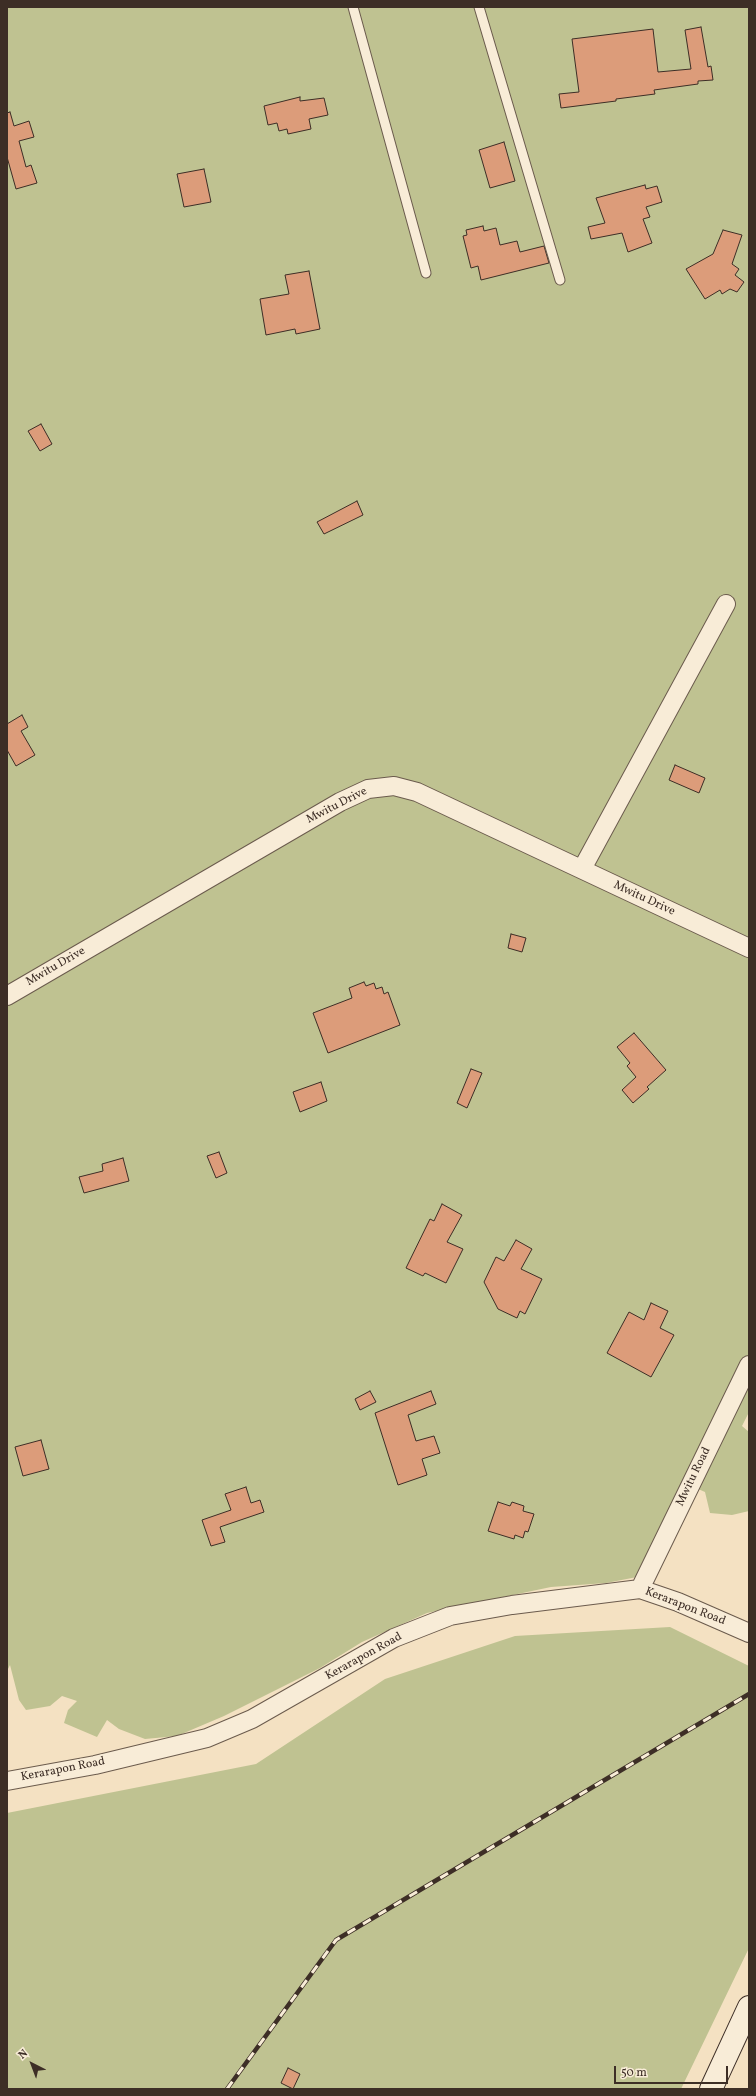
<!DOCTYPE html>
<style>
body{margin:0}
#map{position:relative;width:756px;height:2096px;overflow:hidden;background:#f4e1c2;font-family:Vollkorn,serif}
canvas{display:block}
.frame{position:absolute;inset:0;border:8px solid #3d2e26;pointer-events:none}
.north{position:absolute;left:12px;top:2044px;width:40px;height:40px;-webkit-text-stroke:3px #f8ecd7;paint-order:stroke;rotate:318deg;font-size:11px;font-weight:700;line-height:16px;text-align:center;color:#3d2e26}
.north::after{content:'';display:block;margin:auto;width:14px;height:18px;background:#3d2e26;clip-path:polygon(50% 0,100% 100%,50% 72%,0 100%)}
.scale{position:absolute;left:614px;top:2066px;width:114px;height:18px;box-sizing:border-box;border:2px solid #3d2e26;border-top:0;padding-left:5px;font-size:12px;line-height:14px;white-space:nowrap;color:#3d2e26;-webkit-text-stroke:3px #f8ecd7;paint-order:stroke}
</style>
<div id="map">
<canvas width="756" height="2096"></canvas>
<div class="frame"></div>
<div class="north">N</div>
<div class="scale">50 m</div>
</div>
<script>
const c = document.querySelector('canvas').getContext('2d');
c.lineJoin = 'round';
function paint(path, color) {
  c.fillStyle = color;
  c.fill(path, 'evenodd');
}
function toPath(rows) {
  const path = new Path2D();
  for (const r of rows) {
    path.moveTo(r[0], r[1]);
    for (let i = 2; i < r.length; i += 2) path.lineTo(r[i], r[i + 1]);
  }
  return path;
}
function trace(path, color, width, dash) {
  c.strokeStyle = color;
  c.lineWidth = width;
  c.lineCap = dash ? 'butt' : 'round';
  c.setLineDash(dash || []);
  c.stroke(path);
}
function write(font, color, halo, rows, align = 'center') {
  c.font = font + ' Vollkorn,serif';
  c.lineWidth = 3.5;
  c.setLineDash([]);
  c.textBaseline = 'middle';
  c.strokeStyle = halo;
  c.fillStyle = color;
  for (const [text, x, y, turn = 0] of rows) {
    c.save();
    c.translate(x, y);
    c.rotate((+turn || 0) * Math.PI / 180);
    c.textAlign = isNaN(turn) ? turn : align;
    if (halo) c.strokeText(text, 0, 0);
    c.fillText(text, 0, 0);
    c.restore();
  }
}
const green = toPath([
 [7,7,749,7,749,1412,742,1426,749,1432,749,1511,732,1515,710,1513,705,1492,682,1482,637,1577,606,1583,551,1587,427,1613,362,1642,320,1668,224,1716,177,1736,145,1739,119,1729,107,1720,97,1737,64,1723,68,1710,77,1701,62,1696,50,1706,26,1710,19,1700,10,1665,7,1671],
 [670,1627,749,1666,749,1948,681,2089,7,2089,7,1813,256,1764,385,1679,515,1636]
]);
const building = toPath([
 [701,27,708,67,711,66,713,80,698,81,698,84,654,90,655,94,616,99,616,101,561,108,559,94,579,92,572,39,653,29,658,72,691,69,685,30,701,27],
 [300,97,300,101,324,98,328,115,309,119,311,129,288,134,287,129,279,131,277,123,268,125,264,106,300,97],
 [10,112,14,126,29,121,34,137,19,141,26,167,31,165,37,183,16,189,7,157,7,113,10,112],
 [504,142,515,181,490,188,479,150,504,142],
 [204,169,211,202,184,207,177,174,204,169],
 [645,185,646,189,657,186,662,202,646,207,650,217,643,219,652,243,628,252,622,233,591,239,588,227,605,223,596,198,645,185],
 [483,226,484,231,496,228,500,245,517,241,520,252,544,246,549,263,481,280,478,266,471,268,463,236,467,235,466,230,483,226],
 [723,230,742,235,732,264,739,269,735,275,744,282,737,292,730,289,722,294,720,290,705,299,686,269,713,254,723,230],
 [309,271,320,329,296,334,295,329,266,335,260,299,289,294,285,275,309,271],
 [41,424,52,444,40,451,28,431,41,424],
 [357,501,363,515,324,534,317,522,357,501],
 [22,715,28,727,21,731,35,755,16,766,7,750,7,724,22,715],
 [675,765,705,778,699,793,669,780,675,765],
 [511,934,526,938,522,952,508,948,511,934],
 [364,982,366,986,374,983,376,989,382,987,384,994,388,992,400,1025,328,1053,313,1013,352,998,349,988,364,982],
 [634,1033,666,1070,647,1087,649,1089,633,1103,622,1090,636,1077,627,1066,630,1063,617,1047,634,1033],
 [471,1069,482,1073,467,1108,457,1103,471,1069],
 [321,1082,327,1101,300,1112,293,1092,321,1082],
 [219,1152,227,1173,216,1178,207,1156,219,1152],
 [123,1158,129,1181,84,1193,79,1177,103,1171,102,1164,123,1158],
 [442,1204,462,1215,447,1242,463,1249,446,1283,425,1273,423,1276,406,1268,430,1219,434,1221,442,1204],
 [516,1240,532,1249,521,1269,542,1279,525,1314,520,1311,517,1318,498,1309,484,1282,496,1257,504,1261,516,1240],
 [651,1303,668,1311,660,1328,674,1335,651,1377,607,1353,629,1312,644,1320,651,1303],
 [370,1391,376,1402,360,1410,355,1399,370,1391],
 [431,1391,436,1404,408,1415,416,1441,434,1436,440,1453,422,1459,427,1475,398,1485,375,1413,431,1391],
 [41,1440,49,1469,23,1476,15,1447,41,1440],
 [246,1487,251,1503,260,1500,264,1512,220,1527,225,1542,211,1546,202,1520,231,1510,225,1494,246,1487],
 [498,1502,510,1506,512,1502,524,1506,523,1511,534,1514,528,1532,525,1531,523,1538,515,1535,514,1539,488,1531,498,1502],
 [288,2068,300,2074,293,2089,281,2083,288,2068]
]);
const service = toPath([
 [353,7,426,273],
 [479,7,560,280]
]);
const minor = toPath([
 [582,869,726,604],
 [7,996,340,802,368,789,394,786,417,792,749,948],
 [640,1589,749,1365],
 [7,1781,95,1765,207,1738,252,1719,394,1638,450,1616,512,1605,640,1589,678,1602,749,1633]
]);
const secondary = toPath([
 [711,2089,749,2007]
]);
const rail = toPath([
 [227,2089,336,1940,749,1694]
]);
const streetNames = [
 ["Mwitu Drive",337,806,-27],
 ["Mwitu Drive",644,899,25],
 ["Mwitu Drive",56,967,-30],
 ["Mwitu Road",694,1477,-64],
 ["Kerarapon Road",685,1607,21],
 ["Kerarapon Road",364,1657,-29],
 ["Kerarapon Road",63,1770,-11]
];
paint(green, '#bfc291');
paint(building, '#dc9c7a');
trace(building, '#3d2e26', 1);
trace(service, '#6b5b4d', 11);
trace(minor, '#6b5b4d', 20);
trace(secondary, '#3d2e26', 24);
trace(service, '#f8ecd7', 9);
trace(minor, '#f8ecd7', 18);
trace(secondary, '#f8ecd7', 22);
trace(rail, '#3d2e26', 4.5);
trace(rail, '#f8ecd7', 3, [9]);
write('12px', '#3d2e26', '#f8ecd7', streetNames);
</script>
